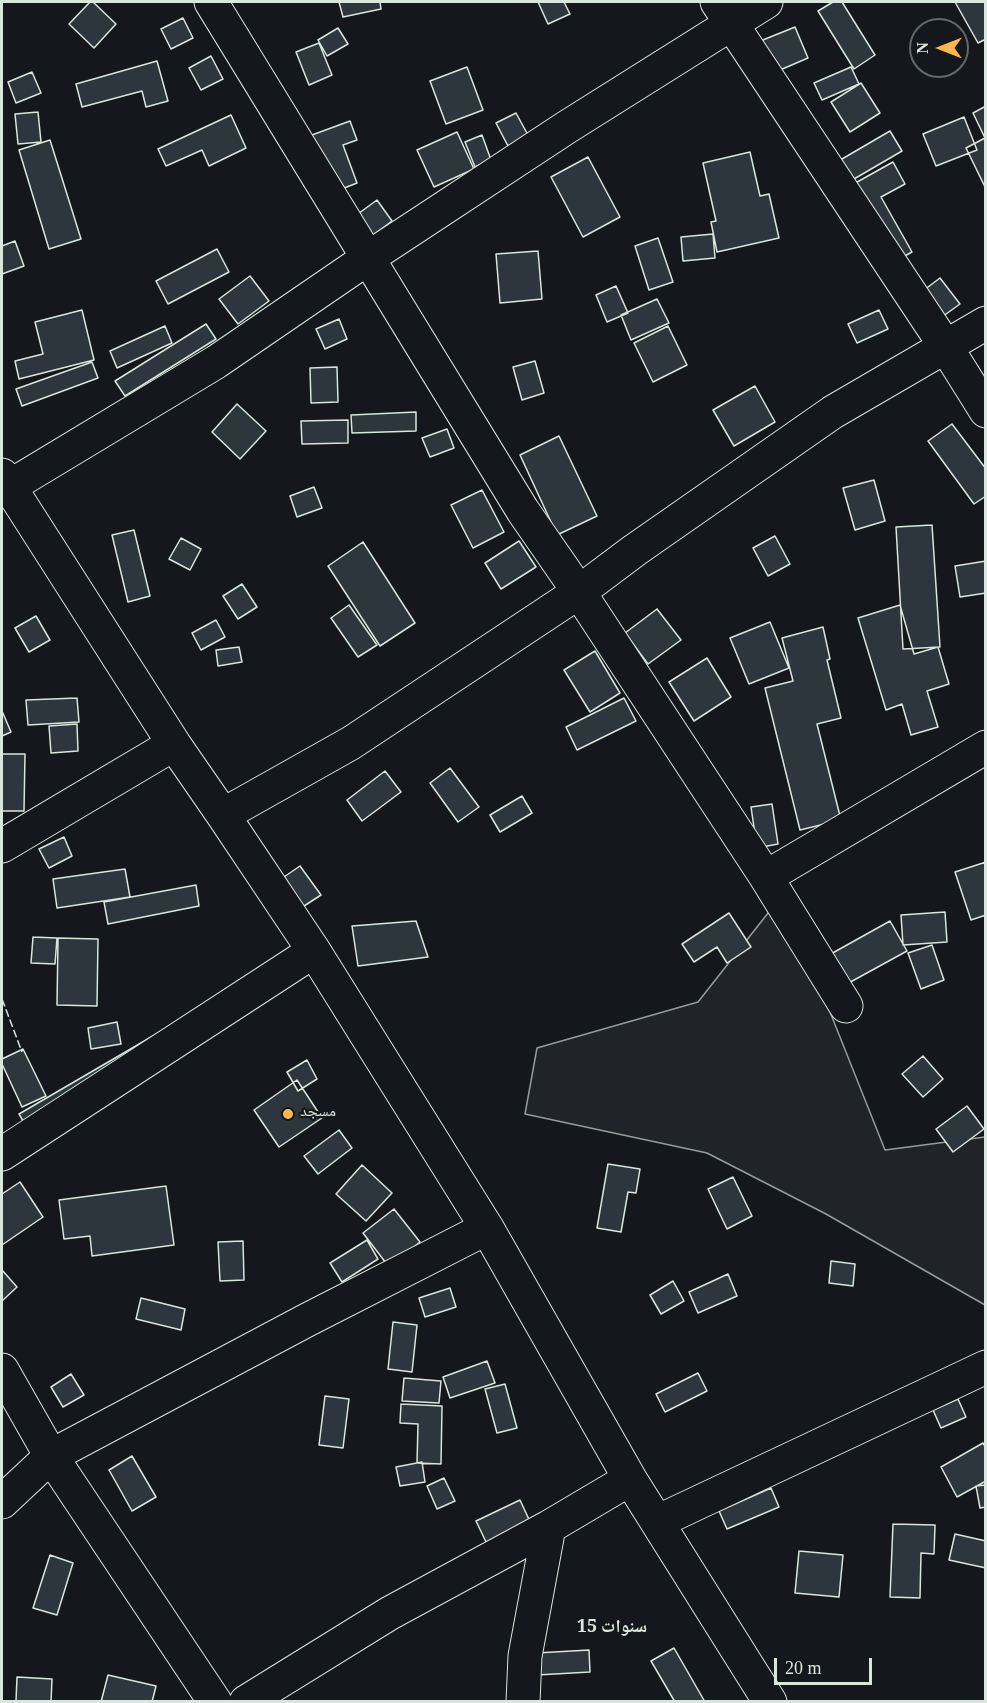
<!DOCTYPE html>
<meta charset="utf-8">
<style>
body{margin:0}
#map{position:relative;width:987px;height:1703px;overflow:hidden;background:#14181c;font-family:Georgia,serif}
canvas{display:block}
.frame{position:absolute;inset:0;border:3px solid #d8e6dc;pointer-events:none}
.north{position:absolute;left:909px;top:18px;width:60px;height:60px;box-sizing:border-box;background:#14181c;border:2px solid #626a69;border-radius:50%;rotate:270deg;font-size:16px;font-weight:700;line-height:24px;text-align:center;color:#d8e6dc}
.north::after{content:'';display:block;margin:auto;width:21px;height:27px;background:#ffb74d;clip-path:polygon(50% 0,100% 100%,50% 72%,0 100%)}
.scale{position:absolute;left:774px;top:1658px;width:98px;height:27px;box-sizing:border-box;border:3px solid #d8e6dc;border-top:0;padding-left:8px;font-size:18px;line-height:21px;white-space:nowrap;color:#d8e6dc;-webkit-text-stroke:4px #14181c;paint-order:stroke}
</style>
<div id="map">
<canvas width="987" height="1703"></canvas>
<div class="frame"></div>
<div class="north">N</div>
<div class="scale">20 m</div>
</div>
<script>
const c = document.querySelector('canvas').getContext('2d');
c.lineJoin = 'round';
function paint(path, color) {
  c.fillStyle = color;
  c.fill(path, 'evenodd');
}
function toPath(rows) {
  const path = new Path2D();
  for (const r of rows) {
    path.moveTo(r[0], r[1]);
    for (let i = 2; i < r.length; i += 2) path.lineTo(r[i], r[i + 1]);
  }
  return path;
}
function trace(path, color, width, dash) {
  c.strokeStyle = color;
  c.lineWidth = width;
  c.lineCap = dash ? 'butt' : 'round';
  c.setLineDash(dash || []);
  c.stroke(path);
}
function write(font, color, halo, rows, align = 'center') {
  c.font = font + ' Georgia,"Noto Naskh Arabic",serif';
  c.lineWidth = 4.5;
  c.setLineDash([]);
  c.textBaseline = 'middle';
  c.strokeStyle = halo;
  c.fillStyle = color;
  for (const [text, x, y, turn = 0] of rows) {
    c.save();
    c.translate(x, y);
    c.rotate((+turn || 0) * Math.PI / 180);
    c.textAlign = isNaN(turn) ? turn : align;
    if (halo) c.strokeText(text, 0, 0);
    c.fillText(text, 0, 0);
    c.restore();
  }
}
const green = toPath([
 [783,894,885,1150,985,1137,985,1305,826,1214,707,1153,525,1114,537,1048,698,1002,783,894]
]);
const building = toPath([
 [90,2,93,2,116,24,94,48,69,24,90,2],
 [339,2,380,2,381,9,343,17,339,2],
 [538,2,564,2,570,14,548,24,538,2],
 [833,2,842,2,875,55,854,69,818,11,833,2],
 [955,2,986,2,986,39,978,43,955,2],
 [183,18,193,38,171,49,161,29,183,18],
 [795,27,808,58,766,76,753,44,795,27],
 [338,28,348,44,327,56,318,40,338,28],
 [319,43,332,75,309,85,296,52,319,43],
 [211,56,223,79,201,90,189,68,211,56],
 [157,61,168,101,146,107,142,91,82,107,76,84,157,61],
 [467,67,483,110,446,124,430,81,467,67],
 [851,67,859,84,822,100,814,83,851,67],
 [32,72,41,93,16,103,8,82,32,72],
 [861,83,880,113,850,132,831,102,861,83],
 [986,106,986,189,966,148,985,138,973,113,986,106],
 [38,112,41,142,18,144,15,114,38,112],
 [516,113,528,135,508,146,496,123,516,113],
 [231,115,246,148,209,166,202,150,166,166,158,149,231,115],
 [964,117,977,150,936,166,923,134,964,117],
 [350,121,357,140,343,145,357,183,334,192,312,135,350,121],
 [890,131,902,151,842,186,830,166,890,131],
 [457,132,474,169,434,187,417,150,457,132],
 [482,135,491,160,475,167,465,142,482,135],
 [50,140,81,239,49,249,19,150,50,140],
 [750,152,760,196,769,194,779,238,717,252,711,222,716,221,703,163,750,152],
 [588,157,620,217,583,237,551,177,588,157],
 [893,162,905,184,881,197,912,252,894,262,850,186,893,162],
 [377,200,392,221,367,240,351,219,377,200],
 [713,234,715,258,683,261,681,237,713,234],
 [658,238,673,282,649,290,635,246,658,238],
 [15,241,24,266,2,274,2,246,15,241],
 [217,249,229,272,168,304,156,281,217,249],
 [538,251,542,299,500,303,496,254,538,251],
 [250,276,269,301,238,324,219,299,250,276],
 [940,278,960,304,935,322,916,296,940,278],
 [616,286,628,313,607,322,596,295,616,286],
 [657,299,669,323,631,340,621,315,657,299],
 [82,310,94,360,19,379,15,361,43,354,35,322,82,310],
 [879,310,888,329,857,343,848,324,879,310],
 [339,319,347,339,325,349,316,329,339,319],
 [206,324,216,339,125,396,115,381,206,324],
 [165,326,172,343,117,368,110,351,165,326],
 [668,326,687,365,653,382,634,343,668,326],
 [535,361,544,393,522,400,513,367,535,361],
 [92,362,98,378,22,406,16,389,92,362],
 [337,367,338,402,311,403,310,368,337,367],
 [755,386,775,422,734,446,713,410,755,386],
 [237,404,266,431,240,459,212,432,237,404],
 [416,412,416,431,352,433,351,415,416,412],
 [348,420,348,443,302,444,301,421,348,420],
 [952,424,986,469,986,496,974,504,928,441,952,424],
 [447,429,454,448,430,457,422,438,447,429],
 [559,436,597,516,557,535,520,455,559,436],
 [874,480,885,521,855,530,843,488,874,480],
 [314,487,322,508,297,517,290,496,314,487],
 [482,490,504,532,473,548,451,505,482,490],
 [932,525,940,647,903,649,896,527,932,525],
 [134,530,150,596,128,602,112,535,134,530],
 [775,536,790,564,768,576,753,548,775,536],
 [181,538,201,549,190,570,169,559,181,538],
 [519,541,536,567,501,589,485,563,519,541],
 [363,542,415,623,380,646,328,566,363,542],
 [986,561,986,593,960,597,955,566,986,561],
 [242,584,257,607,238,619,223,596,242,584],
 [349,605,377,645,358,657,331,618,349,605],
 [900,605,914,654,938,647,949,684,927,691,938,727,911,735,902,704,886,710,858,618,900,605],
 [657,609,681,640,648,664,625,633,657,609],
 [36,616,50,640,29,652,15,628,36,616],
 [216,620,225,637,201,650,192,633,216,620],
 [770,622,789,668,749,684,730,638,770,622],
 [823,627,830,659,827,660,841,718,817,724,841,820,800,830,765,688,793,681,782,638,823,627],
 [239,647,242,662,218,666,216,650,239,647],
 [595,651,620,693,590,712,564,670,595,651],
 [707,658,731,697,694,721,669,682,707,658],
 [77,698,79,722,28,725,26,700,77,698],
 [624,698,636,721,577,750,566,727,624,698],
 [2,711,11,732,2,736,2,711],
 [77,724,78,751,51,753,49,726,77,724],
 [2,754,25,754,24,811,2,811,2,754],
 [450,768,479,807,458,822,430,783,450,768],
 [385,771,401,792,362,821,347,800,385,771],
 [522,796,532,813,500,832,490,815,522,796],
 [772,804,778,844,757,848,751,807,772,804],
 [64,837,72,856,49,868,39,849,64,837],
 [986,862,986,915,971,920,955,872,986,862],
 [300,866,321,895,301,908,281,879,300,866],
 [125,869,130,897,57,908,53,879,125,869],
 [196,885,199,906,108,924,104,902,196,885],
 [945,912,947,942,903,945,901,915,945,912],
 [729,913,751,947,727,963,717,947,694,962,682,944,729,913],
 [416,921,428,957,358,966,352,926,416,921],
 [890,921,907,951,845,985,829,955,890,921],
 [33,937,57,938,55,964,31,963,33,937],
 [58,938,98,939,97,1006,57,1005,58,938],
 [932,945,944,980,921,989,908,953,932,945],
 [182,1019,29,1131,19,1114,182,1019],
 [117,1022,121,1044,91,1049,88,1028,117,1022],
 [23,1049,46,1096,22,1107,2,1064,2,1059,23,1049],
 [923,1056,943,1079,923,1097,902,1074,923,1056],
 [307,1060,317,1079,298,1091,287,1072,307,1060],
 [297,1080,322,1118,279,1147,254,1110,297,1080],
 [967,1106,984,1129,953,1152,936,1129,967,1106],
 [339,1130,352,1148,318,1174,304,1156,339,1130],
 [608,1164,640,1169,636,1193,628,1192,621,1232,597,1228,608,1164],
 [362,1165,392,1193,366,1221,336,1194,362,1165],
 [733,1177,752,1216,727,1229,708,1189,733,1177],
 [20,1182,43,1217,2,1245,2,1194,20,1182],
 [166,1186,174,1245,92,1256,90,1236,64,1239,59,1200,166,1186],
 [394,1209,420,1242,389,1267,363,1233,394,1209],
 [367,1240,378,1259,342,1282,330,1263,367,1240],
 [243,1241,244,1280,220,1281,218,1242,243,1241],
 [831,1261,855,1264,853,1286,829,1283,831,1261],
 [2,1270,17,1287,2,1301,2,1270],
 [728,1274,737,1296,698,1313,689,1292,728,1274],
 [673,1281,684,1301,661,1314,650,1295,673,1281],
 [450,1288,456,1307,425,1317,419,1298,450,1288],
 [141,1298,185,1309,181,1330,136,1319,141,1298],
 [393,1322,417,1325,412,1372,388,1369,393,1322],
 [487,1361,495,1383,450,1398,443,1377,487,1361],
 [698,1373,707,1391,665,1412,656,1394,698,1373],
 [71,1374,84,1395,63,1407,51,1387,71,1374],
 [404,1378,441,1381,439,1403,402,1401,404,1378],
 [505,1384,517,1428,497,1433,485,1389,505,1384],
 [325,1396,349,1399,343,1448,319,1445,325,1396],
 [958,1399,966,1417,941,1428,933,1410,958,1399],
 [401,1404,442,1406,441,1464,417,1463,418,1424,400,1423,401,1404],
 [983,1443,986,1448,986,1481,957,1497,941,1467,983,1443],
 [132,1456,156,1497,132,1511,109,1470,132,1456],
 [422,1462,425,1482,400,1486,396,1467,422,1462],
 [444,1478,455,1501,437,1509,427,1486,444,1478],
 [986,1485,986,1507,980,1508,976,1486,986,1485],
 [771,1488,779,1507,727,1529,719,1511,771,1488],
 [520,1500,532,1526,488,1546,476,1521,520,1500],
 [893,1524,935,1525,934,1554,921,1553,920,1598,890,1597,893,1524],
 [955,1534,986,1541,986,1568,949,1560,955,1534],
 [799,1551,843,1555,839,1597,795,1593,799,1551],
 [50,1555,73,1563,57,1615,33,1608,50,1555],
 [674,1648,705,1702,675,1702,651,1661,674,1648],
 [589,1650,590,1672,537,1675,536,1653,589,1650],
 [108,1675,156,1686,152,1702,101,1702,108,1675],
 [17,1677,52,1679,51,1702,16,1701,17,1677]
]);
const minor = toPath([
 [211,2,523,511,579,592,766,877,846,1006],
 [717,2,946,347,986,411],
 [2,475,174,744,223,815,314,951,487,1228,630,1479,770,1702],
 [2,491,216,362,368,258,567,127,766,2],
 [223,815,351,743,579,592,635,550,833,412,986,323],
 [2,846,174,744],
 [766,877,986,747],
 [2,1154,314,951],
 [2,1370,51,1456,215,1702],
 [2,1502,51,1456,307,1320,487,1228],
 [657,1522,986,1367],
 [246,1702,390,1613,549,1527,630,1479],
 [523,1702,525,1656,549,1527]
]);
const fence = toPath([
 [2,999,22,1052]
]);
const markers = [
 [288,1114,6,"#ffb74d"]
];
const poiNames = [
 ["مسجد",300,1114]
];
const neighbourhoodNames = [
 ["15 سنوات",612,1630]
];
paint(green, '#202428');
trace(green, '#939e99', 1.5);
paint(building, '#2c363c');
trace(building, '#d8e6dc', 1.5);
trace(minor, '#d8e6dc', 35);
trace(minor, '#14181c', 33);
trace(fence, '#d8e6dc', 1.5, [8, 3]);
for (const [x, y, r, color] of markers) {
  const dot = new Path2D();
  dot.arc(x, y, r, 0, 2 * Math.PI);
  c.fillStyle = color;
  c.fill(dot);
  trace(dot, '#14181c', 2);
}
write('16px', '#d8e6dc', '#14181c', poiNames, 'left');
write('bold 18px', '#d8e6dc', '#14181c', neighbourhoodNames);
</script>
